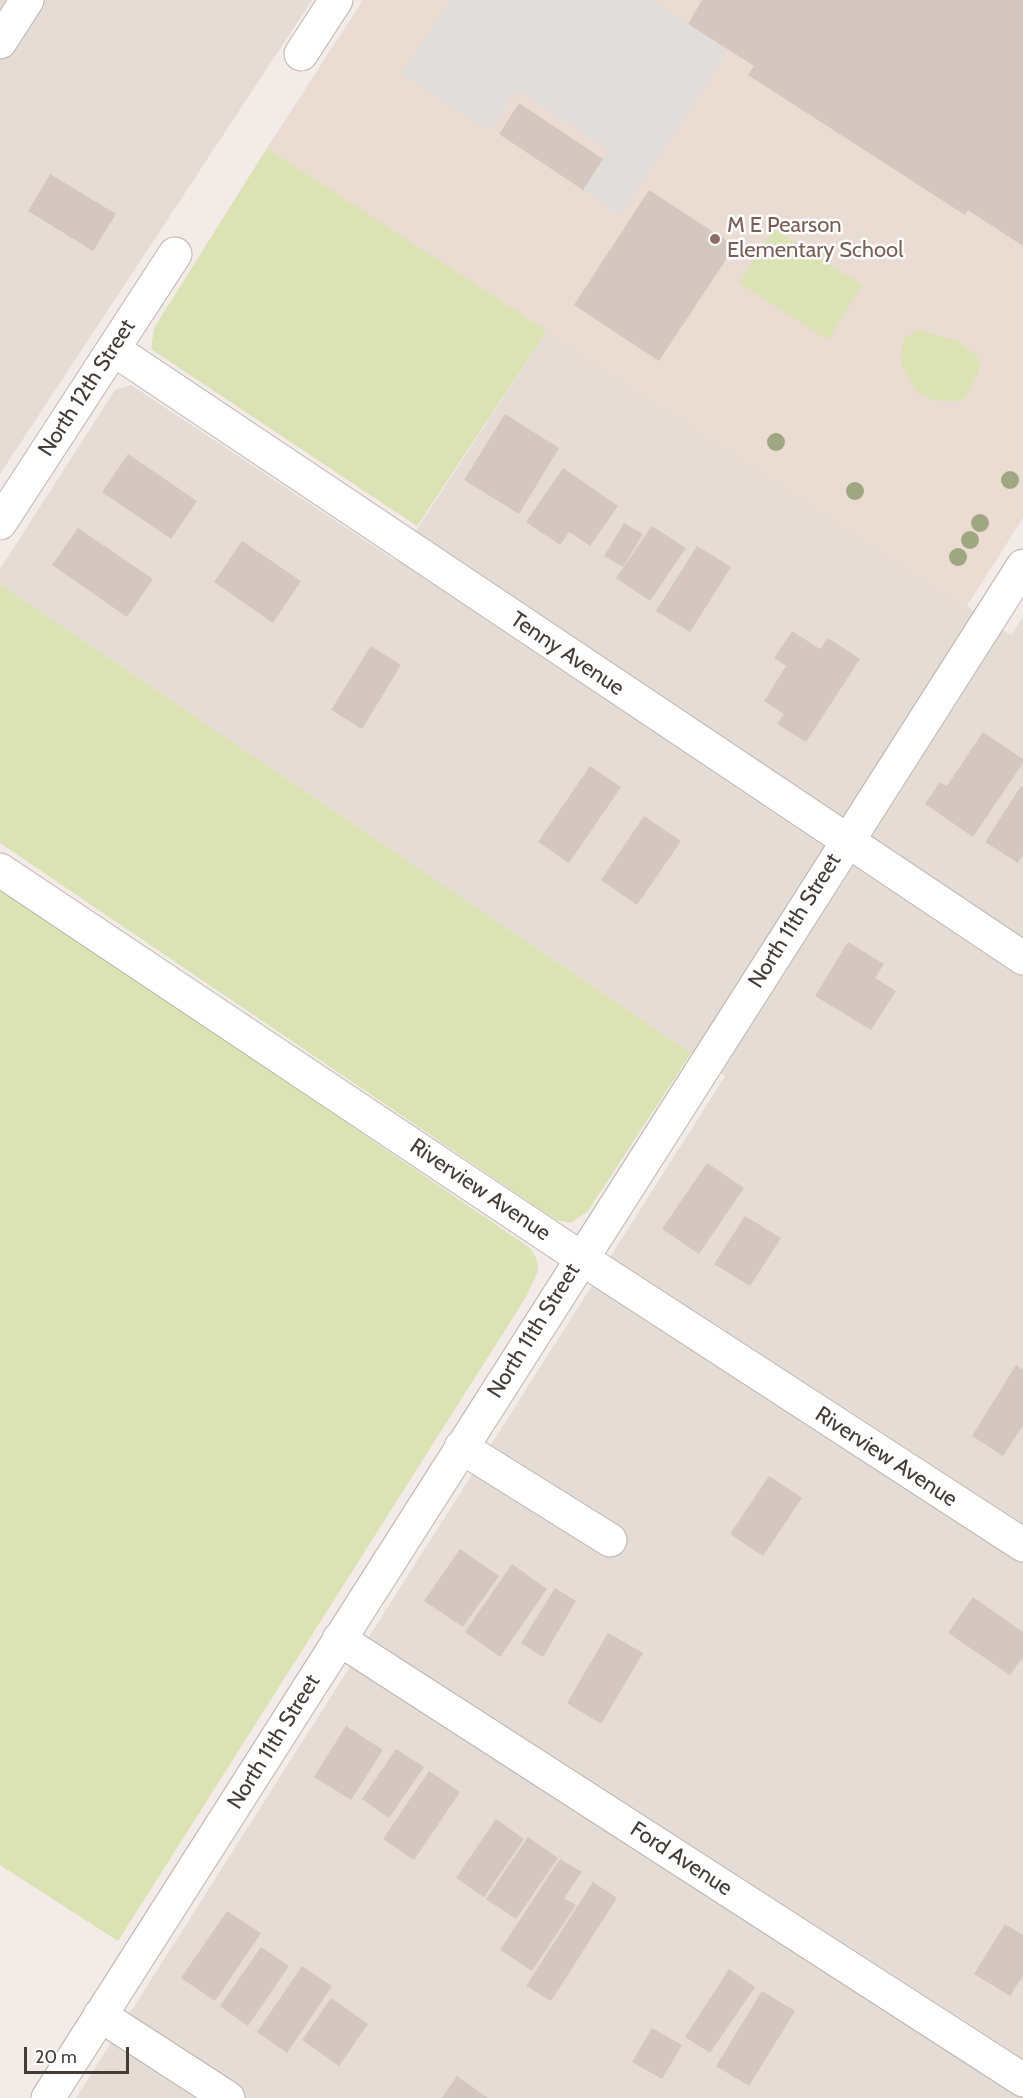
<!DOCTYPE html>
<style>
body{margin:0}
#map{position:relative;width:1023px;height:2098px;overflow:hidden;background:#f2ebe7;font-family:Cabin,sans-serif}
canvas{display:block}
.scale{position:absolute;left:24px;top:2047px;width:105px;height:27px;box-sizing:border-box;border:3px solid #443b36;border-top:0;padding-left:8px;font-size:18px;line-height:21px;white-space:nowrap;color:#443b36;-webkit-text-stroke:4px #fff;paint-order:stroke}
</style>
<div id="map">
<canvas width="1023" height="2098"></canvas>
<div class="scale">20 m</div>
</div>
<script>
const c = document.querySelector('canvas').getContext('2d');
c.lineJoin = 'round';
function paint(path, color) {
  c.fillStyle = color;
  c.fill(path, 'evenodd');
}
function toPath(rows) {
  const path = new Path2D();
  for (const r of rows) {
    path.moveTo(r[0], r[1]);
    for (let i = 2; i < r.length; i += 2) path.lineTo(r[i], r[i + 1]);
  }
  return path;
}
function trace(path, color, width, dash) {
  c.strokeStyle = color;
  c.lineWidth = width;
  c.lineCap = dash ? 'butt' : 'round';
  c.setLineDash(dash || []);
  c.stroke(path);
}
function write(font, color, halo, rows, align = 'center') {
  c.font = font + ' Cabin,sans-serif';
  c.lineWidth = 5;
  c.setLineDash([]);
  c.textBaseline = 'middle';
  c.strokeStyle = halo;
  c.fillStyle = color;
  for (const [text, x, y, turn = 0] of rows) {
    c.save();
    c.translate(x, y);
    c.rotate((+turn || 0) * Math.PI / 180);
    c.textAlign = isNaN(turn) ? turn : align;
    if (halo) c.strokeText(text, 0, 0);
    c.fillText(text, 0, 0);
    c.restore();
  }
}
const residential = toPath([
 [0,0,312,0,0,474],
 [547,331,1011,635,1023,617,1023,2098,76,2098,725,1076,0,584,0,569,115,390,131,385,396,561]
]);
const education = toPath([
 [363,0,1023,0,1023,518,966,607,267,148]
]);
const green = toPath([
 [267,148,547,331,417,526,151,349,154,328],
 [774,229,862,285,828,340,739,283],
 [918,330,958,341,978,357,980,364,978,372,967,396,961,401,936,401,917,393,901,364,901,351,905,337],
 [0,584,691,1053,588,1211,571,1223,556,1220,0,843],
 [0,886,530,1248,537,1260,538,1271,526,1297,118,1941,0,1865]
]);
const parking = toPath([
 [451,0,651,0,728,50,620,215,583,190,609,151,517,90,490,131,401,74]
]);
const building = toPath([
 [702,0,1023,0,1023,246,968,210,965,215,748,75,754,66,688,24],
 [519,103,603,159,583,190,499,134],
 [50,174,116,214,93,251,28,211],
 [649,190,735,246,659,361,574,305],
 [505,414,559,448,519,514,464,480],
 [128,454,197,501,171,539,102,492],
 [563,468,618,506,590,546,569,532,560,545,526,522],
 [624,523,643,534,623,567,604,556],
 [652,526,686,548,650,601,616,578],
 [78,528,153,579,127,617,52,565],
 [242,541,301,581,273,623,214,582],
 [697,546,731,567,690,632,656,611],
 [792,631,820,649,828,638,860,659,806,742,777,724,784,714,764,701,786,666,774,658],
 [371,646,401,665,362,729,331,710],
 [983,732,1023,759,1023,763,973,837,925,804,940,782,947,786],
 [590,766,621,787,569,863,538,842],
 [1021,786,1023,788,1023,855,1018,863,985,842],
 [644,816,681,841,637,905,601,880],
 [848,942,884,964,875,978,896,991,871,1030,815,996],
 [707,1163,744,1188,699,1254,662,1229],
 [745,1216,781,1238,750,1286,714,1264],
 [1016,1365,1023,1370,1023,1425,1003,1456,972,1436],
 [769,1476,802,1498,763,1556,730,1534],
 [460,1549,499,1576,463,1627,424,1601],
 [512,1564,547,1589,500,1657,465,1632],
 [555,1588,576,1601,543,1657,521,1643],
 [973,1597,1023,1632,1023,1657,1010,1675,948,1633],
 [608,1633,643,1653,601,1724,567,1703],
 [346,1726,383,1750,351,1800,314,1777],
 [396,1749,424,1767,389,1818,362,1799],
 [429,1771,460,1792,414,1860,383,1839],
 [496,1819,524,1839,484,1897,456,1878],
 [528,1837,558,1858,516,1919,486,1899],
 [560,1859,582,1872,564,1898,576,1905,532,1971,500,1950],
 [593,1882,617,1898,551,2001,526,1986],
 [227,1911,261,1933,215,2001,181,1978],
 [1005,1924,1023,1935,1023,1976,1010,1996,974,1974],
 [261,1947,289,1966,248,2026,220,2006],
 [302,1966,332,1986,287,2053,257,2032],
 [729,1969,755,1987,710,2053,685,2037],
 [762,1991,795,2011,749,2086,716,2066],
 [331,1998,368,2024,339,2066,302,2040],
 [652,2028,682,2045,662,2079,632,2062],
 [457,2076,488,2098,442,2098]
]);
const minor = toPath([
 [0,42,27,0],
 [301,54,336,0],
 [113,349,1023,958],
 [0,523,175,254],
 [0,870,581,1258,1023,1545],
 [461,1447,610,1540],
 [339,1639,1023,2080],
 [100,2015,228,2098],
 [48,2098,1023,566]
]);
const trees = [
 [776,442],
 [1010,480],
 [855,491],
 [980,523],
 [970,540],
 [958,557]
];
const markers = [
 [715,239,6,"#8d6e63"]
];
const educationNames = [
 ["M E Pearson",727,226],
 ["Elementary School",727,251]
];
const streetNames = [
 ["North 12th Street",87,388,-57],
 ["Tenny Avenue",567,654,34],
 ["North 11th Street",795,921,-58],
 ["Riverview Avenue",480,1190,34],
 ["North 11th Street",534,1331,-58],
 ["Riverview Avenue",886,1457,33],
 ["North 11th Street",274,1742,-58],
 ["Ford Avenue",681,1859,33]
];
paint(residential, '#e5dcd5');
paint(education, '#eadcd2');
paint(green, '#dbe2b3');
paint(parking, '#e0dddb');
paint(building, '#d5c7c0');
trace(minor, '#bfb4ad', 35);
trace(minor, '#fff', 33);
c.fillStyle = '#9fa782';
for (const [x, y] of trees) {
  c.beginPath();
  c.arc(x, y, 9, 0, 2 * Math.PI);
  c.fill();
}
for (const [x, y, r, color] of markers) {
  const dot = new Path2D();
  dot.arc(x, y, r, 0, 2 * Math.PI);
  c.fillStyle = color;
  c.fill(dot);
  trace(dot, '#fff', 2);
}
write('22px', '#785e54', '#fff', educationNames, 'left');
write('22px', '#443b36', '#fff', streetNames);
</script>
